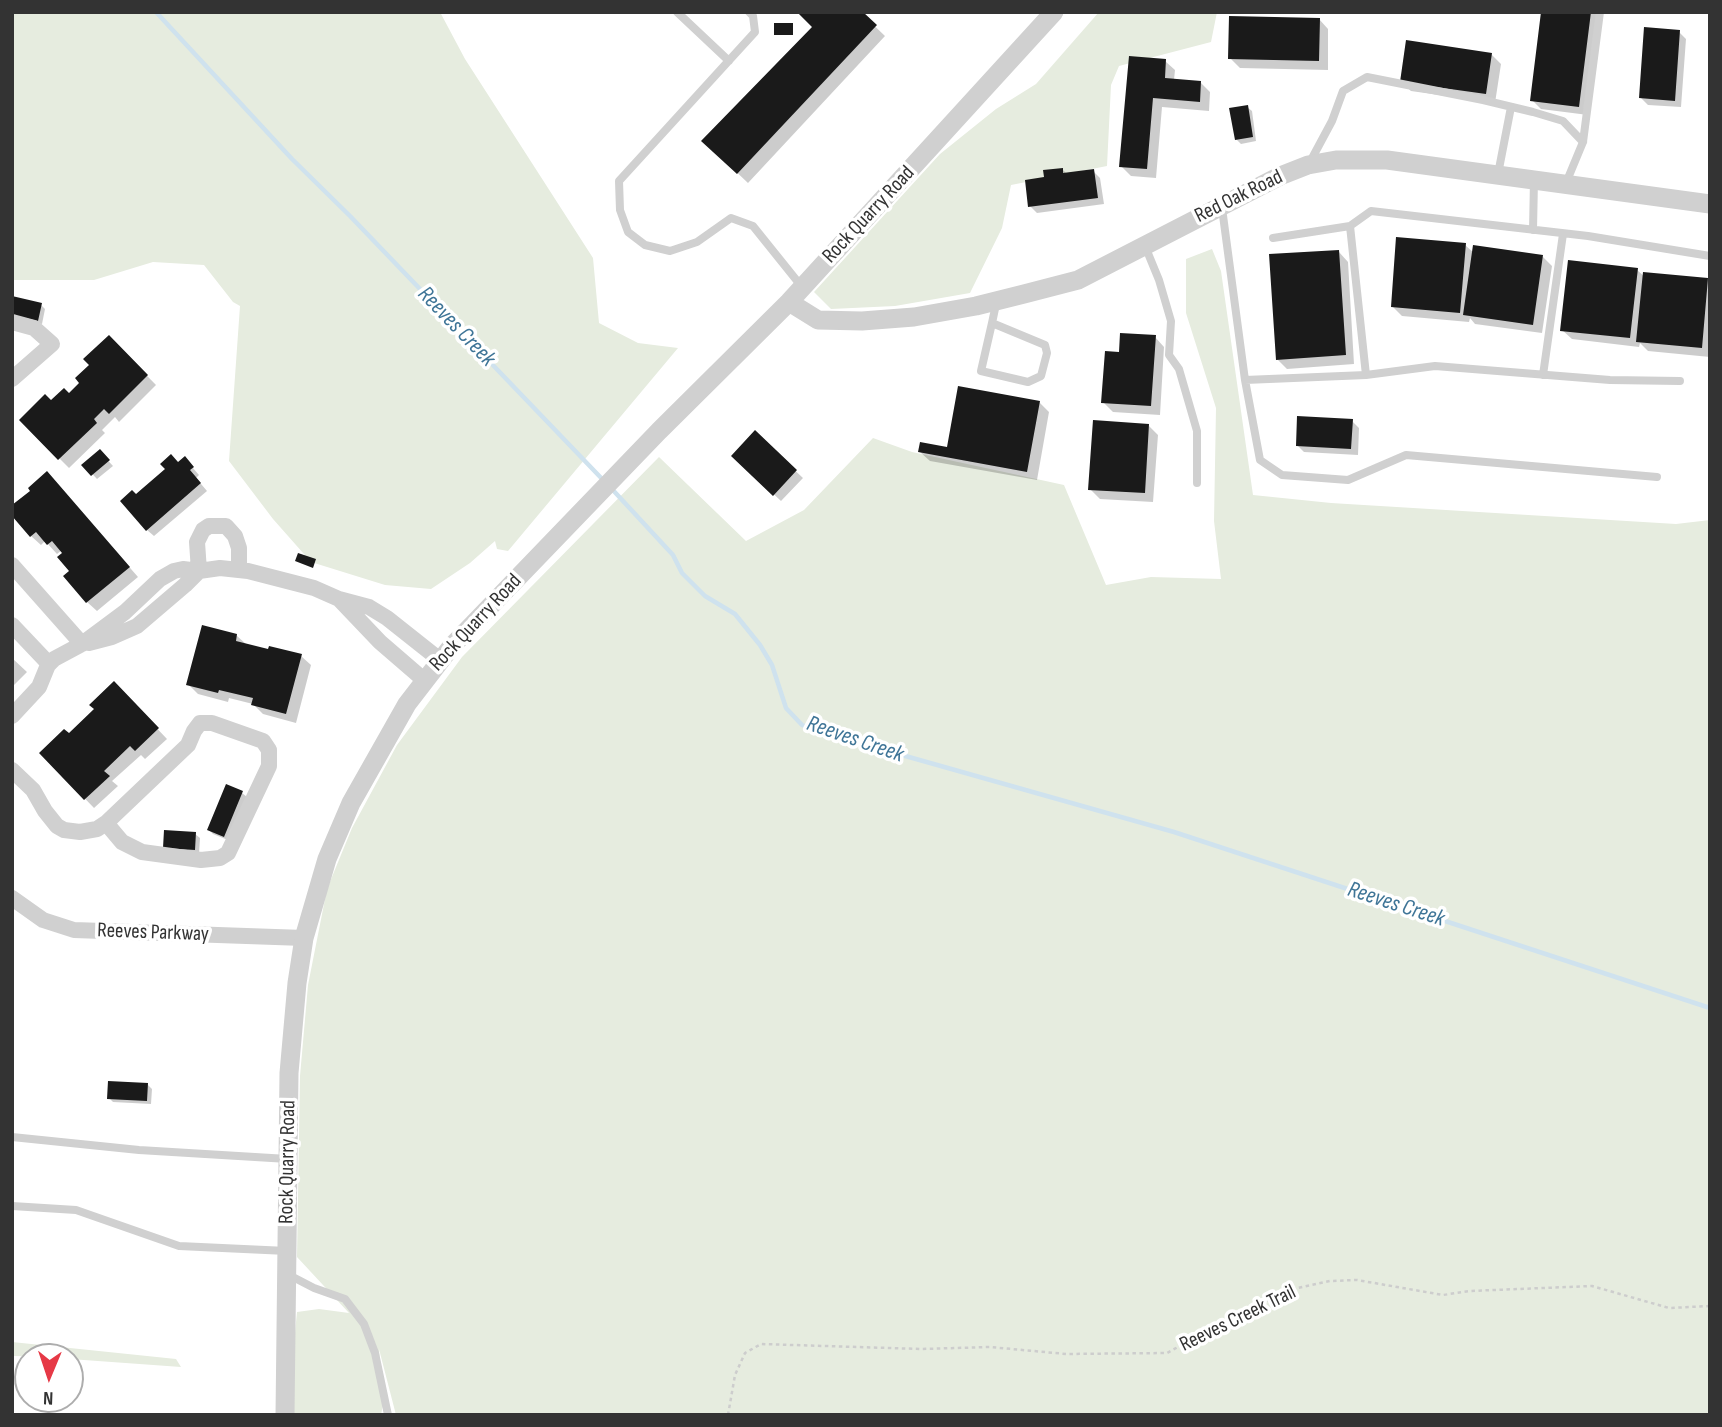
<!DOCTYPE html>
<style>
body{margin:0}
#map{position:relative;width:1722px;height:1427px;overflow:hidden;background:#fff;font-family:"Sofia Sans Condensed",sans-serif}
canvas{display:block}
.frame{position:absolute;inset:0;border:14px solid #333;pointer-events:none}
.north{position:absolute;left:14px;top:1343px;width:70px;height:70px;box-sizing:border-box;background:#fff;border:2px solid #adadad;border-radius:50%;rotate:182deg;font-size:19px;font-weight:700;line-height:28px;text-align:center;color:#333}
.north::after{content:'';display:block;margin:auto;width:24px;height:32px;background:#e63946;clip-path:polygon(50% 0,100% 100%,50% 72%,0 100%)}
</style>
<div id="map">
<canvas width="1722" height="1427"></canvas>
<div class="frame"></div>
<div class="north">N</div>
</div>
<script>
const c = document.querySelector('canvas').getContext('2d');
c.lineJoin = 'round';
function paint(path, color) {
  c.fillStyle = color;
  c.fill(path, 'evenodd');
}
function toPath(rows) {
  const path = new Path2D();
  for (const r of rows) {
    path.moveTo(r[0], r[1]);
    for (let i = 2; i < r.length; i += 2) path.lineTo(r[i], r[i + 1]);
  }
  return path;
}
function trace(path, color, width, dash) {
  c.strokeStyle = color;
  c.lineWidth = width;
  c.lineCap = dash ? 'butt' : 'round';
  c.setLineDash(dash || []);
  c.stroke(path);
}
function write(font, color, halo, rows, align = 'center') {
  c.font = font + ' "Sofia Sans Condensed",sans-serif';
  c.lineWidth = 7;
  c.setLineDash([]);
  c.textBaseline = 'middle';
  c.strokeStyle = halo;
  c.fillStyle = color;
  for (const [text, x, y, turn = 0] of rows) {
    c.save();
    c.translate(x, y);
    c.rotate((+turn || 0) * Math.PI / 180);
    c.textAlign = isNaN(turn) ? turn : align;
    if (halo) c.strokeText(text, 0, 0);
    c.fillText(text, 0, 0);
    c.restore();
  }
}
const green = toPath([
 [12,12,440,12,465,59,593,258,599,323,638,343,678,348,508,551,497,549,495,541,470,563,431,589,385,585,311,562,273,519,229,461,240,306,233,302,204,265,153,262,94,280,12,280],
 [1099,12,1217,12,1211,42,1119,66,1111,85,1107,166,1011,185,1002,228,970,293,895,306,831,309,814,292,940,154,996,109,1036,84],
 [1212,249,1221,271,1253,495,1331,503,1676,524,1710,520,1710,1415,396,1415,379,1349,383,1404,381,1415,294,1415,292,1363,297,1312,319,1309,349,1313,297,1257,300,1076,308,985,327,889,352,828,397,745,462,657,659,457,746,541,804,510,873,438,912,452,1064,485,1106,585,1151,577,1221,579,1214,521,1216,408,1186,313,1186,259],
 [12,1342,176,1359,181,1367,70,1359,70,1357,12,1356]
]);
const shadow = toPath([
 [860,12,885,36,748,183,713,150],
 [1543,12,1601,12,1588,115,1541,109,1532,100],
 [1319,19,1328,29,1328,70,1240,68,1230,58],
 [1679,32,1686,39,1681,107,1648,105,1641,98],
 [1491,54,1501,64,1495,103,1411,91,1401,82],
 [1165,61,1175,70,1174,80,1201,83,1210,92,1209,111,1162,107,1156,178,1131,176,1121,166],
 [1247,107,1252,111,1256,141,1241,144,1236,139],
 [1062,169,1067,174,1093,171,1100,178,1104,204,1037,213,1030,206,1046,178],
 [1465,245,1474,253,1543,257,1552,266,1542,333,1475,324,1470,318,1469,322,1402,316,1392,306],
 [1339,252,1348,262,1354,364,1287,369,1277,359],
 [1637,270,1645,277,1708,280,1710,282,1710,357,1648,351,1640,343,1639,347,1572,339,1562,330],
 [41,305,45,309,42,324,12,317],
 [109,337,156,385,119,422,115,417,102,430,105,433,69,468,21,420,69,395,82,383],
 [1155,337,1164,347,1160,415,1113,412,1103,402,1121,354],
 [1039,402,1049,412,1037,480,930,461,920,452,948,449],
 [1352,421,1359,428,1358,455,1304,452,1297,445],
 [1148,425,1158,435,1153,502,1100,499,1090,489],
 [755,433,803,478,781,501,733,456],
 [99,451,113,466,97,479,84,465],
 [185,459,199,475,196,478,207,491,154,536,147,530,136,496],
 [56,483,138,577,97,611,87,602,64,553,62,550,57,554,45,541,41,545,31,536],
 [236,635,247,645,301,656,311,665,296,723,263,714,253,704,229,698,228,702,198,694,188,684],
 [12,658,27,672,12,687],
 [114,683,167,739,145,759,141,755,112,781,118,786,94,808,41,753,69,735,96,709],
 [242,793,247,797,228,840,213,834,209,830],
 [195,834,200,838,199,854,169,852],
 [147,1084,152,1089,151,1104,113,1102,109,1098]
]);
const stream = toPath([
 [156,12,292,159,350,216,605,482],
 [611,488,673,555,682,573,705,596,735,614,760,645,772,665,786,708,802,725,850,743,863,744,1174,832,1710,1008]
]);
const building = toPath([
 [797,12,863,12,877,25,737,174,701,141,812,27],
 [1541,12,1591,12,1579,107,1530,101],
 [1229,16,1320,18,1319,61,1228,59],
 [774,23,793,23,793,35,774,35],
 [1644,27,1680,30,1675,101,1639,98],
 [1406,40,1492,53,1486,94,1400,82],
 [1129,56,1166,59,1165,78,1201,81,1200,102,1153,98,1147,169,1119,167],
 [1248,105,1253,137,1235,140,1229,108],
 [1063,168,1063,173,1094,169,1098,198,1028,207,1025,180,1044,177,1043,170],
 [1396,237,1466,243,1460,313,1391,307],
 [1473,245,1543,255,1533,325,1463,315],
 [1339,250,1346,355,1276,360,1269,254],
 [1568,260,1638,268,1630,338,1560,331],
 [1643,272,1708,278,1702,348,1636,342],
 [12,296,42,303,38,321,12,315],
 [1120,333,1156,335,1151,406,1101,403,1105,351,1119,352],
 [109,335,148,375,109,414,104,409,94,419,97,423,58,460,19,420,45,394,51,400,64,388,69,393,79,383,75,378,89,365,83,359],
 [958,386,1040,401,1027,472,918,452,920,442,947,447],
 [1297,416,1353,419,1351,449,1296,446],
 [1093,420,1149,424,1145,493,1088,490],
 [755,430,797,470,773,496,731,456],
 [100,449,110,460,91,476,81,465],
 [171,454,178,462,185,456,194,467,190,470,201,483,146,531,120,501,132,490,136,494,165,469,160,464],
 [47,471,130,567,86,603,63,576,69,571,57,557,62,553,52,541,47,545,36,532,30,537,12,516,12,505,30,491,28,488],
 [298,553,316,559,313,568,295,561],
 [202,625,237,634,236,641,268,649,269,646,302,654,286,714,251,705,253,698,219,690,218,693,186,685],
 [114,681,159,728,135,751,130,746,104,771,110,776,84,800,39,753,64,729,69,733,94,709,89,705],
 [226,784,243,791,224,837,207,830],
 [164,830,196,832,195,850,163,848],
 [108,1081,148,1083,147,1101,107,1099]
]);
const path = toPath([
 [728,1415,735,1375,745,1353,761,1344,921,1349,990,1347,1066,1354,1167,1353,1238,1314,1289,1290,1330,1281,1357,1280,1443,1295,1470,1291,1592,1286,1669,1308,1710,1306]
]);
const service = toPath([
 [677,12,729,61],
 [749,12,753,16,755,32,619,181,620,210,628,232,645,245,670,251,697,242,731,218,753,226,802,287],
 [1310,162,1332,121,1343,91,1367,77,1483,100,1533,112,1563,121,1583,142],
 [1498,174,1511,107],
 [1566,183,1583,142,1600,12],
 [1222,208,1245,380,1366,375,1350,226,1273,238],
 [1350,226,1371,211,1588,236,1710,256],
 [1533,230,1534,180],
 [1145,246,1159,280,1171,321,1169,355,1179,369,1197,431,1197,483],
 [992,323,1045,345,1047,353,1041,376,1028,382,981,371,992,323,996,304],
 [1366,375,1435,366,1610,380,1680,381],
 [1543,375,1563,234],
 [1245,380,1260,460,1282,475,1348,480,1406,455,1657,477],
 [12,1137,139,1150,288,1159],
 [12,1206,76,1210,179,1246,287,1251],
 [289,1275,314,1288,345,1299,364,1324,375,1353,388,1415]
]);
const minor = toPath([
 [12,322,34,328,52,344,12,379],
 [12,565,82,644],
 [339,599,380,642,424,680],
 [12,625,49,664],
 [89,643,112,637,137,626,185,585,199,571,197,542,203,530,209,526,226,526,235,536,239,548,239,570],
 [12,716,39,687,48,665,54,659,82,644,125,612,160,579,174,571,183,569,199,571,220,568,248,571,314,588,339,599,369,607,387,618,440,660],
 [12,770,33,790,45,811,57,826,64,830,80,832,97,829,106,823,188,745,194,731,200,723,212,723,263,741,269,750,269,766,228,853,220,858,201,860,142,852,122,842,106,823],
 [12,898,43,920,74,930,304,938]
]);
const tertiary = toPath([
 [789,302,818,320,862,321,914,317,976,306,1024,294,1078,280,1280,176,1308,165,1336,160,1387,160,1710,204],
 [285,1415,289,1073,297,983,304,938,327,859,351,803,407,704,451,647,659,431,789,302,1054,12]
]);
const streetNames = [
 ["Red Oak Road",1239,197,-26],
 ["Rock Quarry Road",869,215,-47],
 ["Rock Quarry Road",476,623,-47],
 ["Reeves Parkway",153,933,2],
 ["Rock Quarry Road",288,1162,-89],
 ["Reeves Creek Trail",1238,1319,-26]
];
const waterNames = [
 ["Reeves Creek",456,327,46],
 ["Reeves Creek",855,740,19],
 ["Reeves Creek",1396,905,18]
];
paint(green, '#e6ecdf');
paint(shadow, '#0003');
trace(stream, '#cfe2ee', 4.5);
paint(building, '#1a1a1a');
trace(path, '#cdcdcd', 2.5, [3.5, 3.5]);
trace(service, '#d0d0d0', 8);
trace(minor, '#d0d0d0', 16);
trace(tertiary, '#d0d0d0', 19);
write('21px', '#333', '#fff', streetNames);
write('italic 23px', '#3f7597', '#fff', waterNames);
</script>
